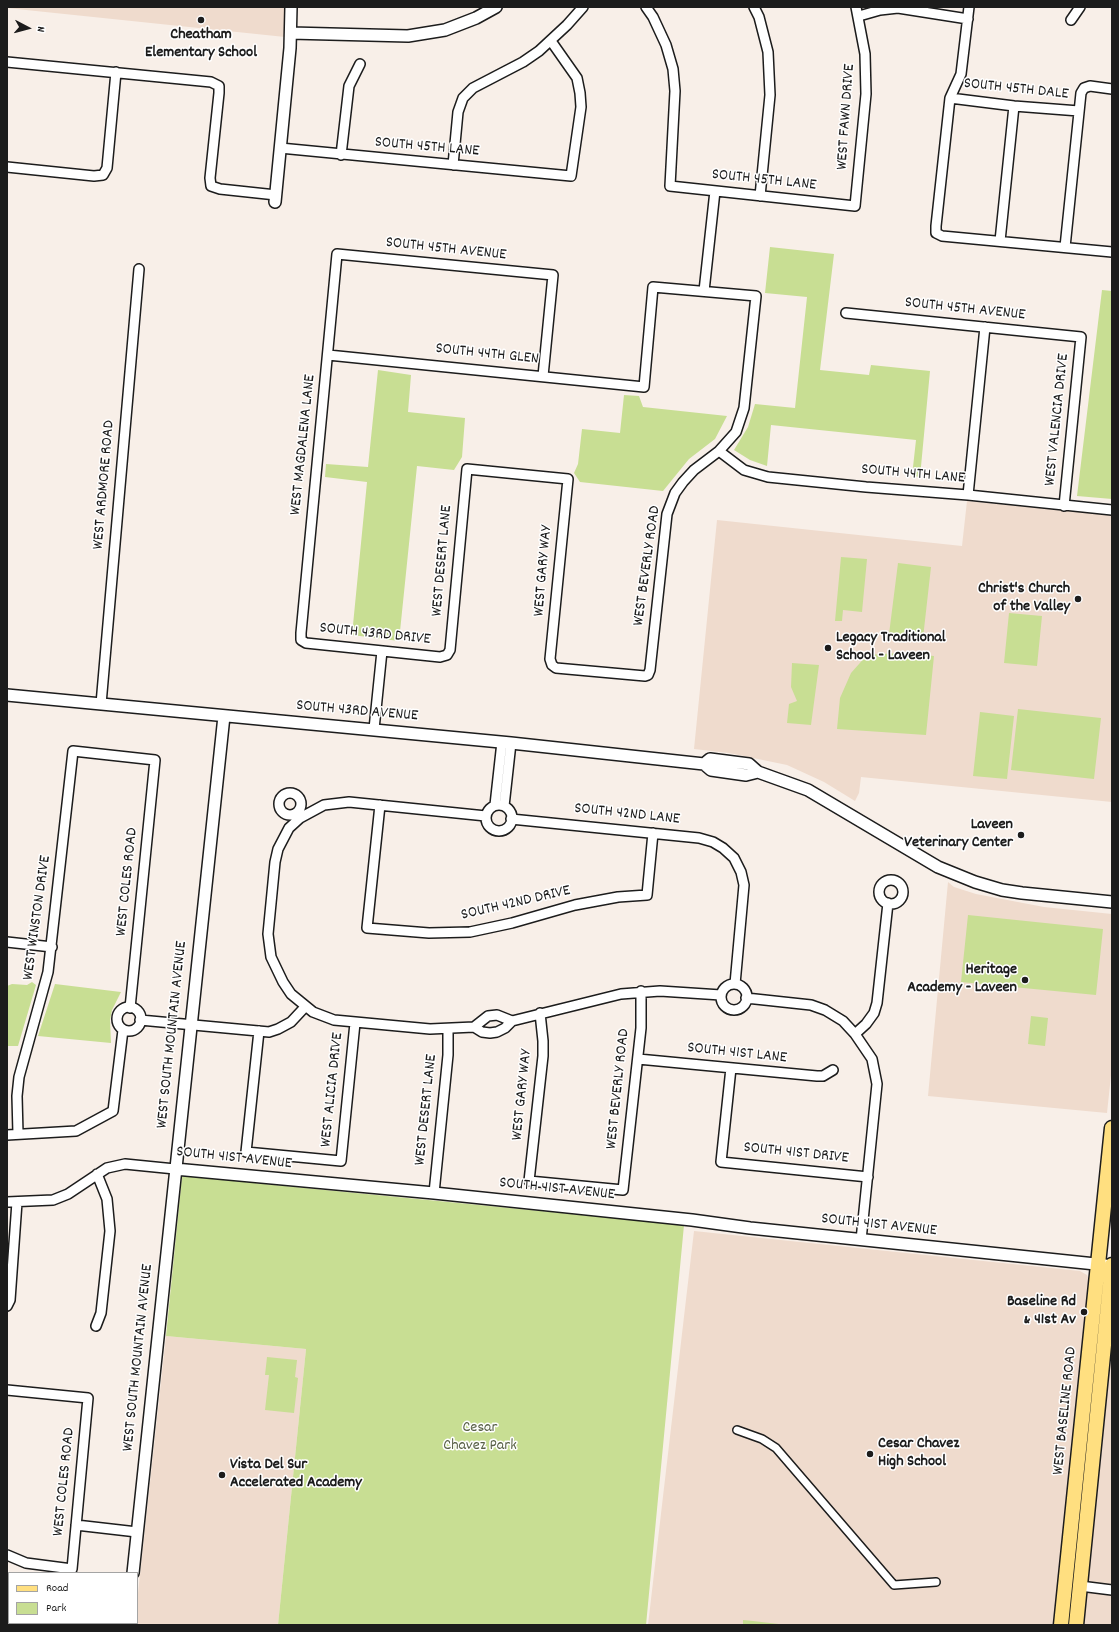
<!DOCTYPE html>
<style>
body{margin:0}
#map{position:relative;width:1119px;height:1632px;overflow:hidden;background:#f8efe8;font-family:Dekko,sans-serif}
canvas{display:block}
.frame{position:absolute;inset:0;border:8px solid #1c1c1c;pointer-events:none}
.legend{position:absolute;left:8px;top:1572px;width:130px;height:52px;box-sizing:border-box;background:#fff;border:1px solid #a4a4a4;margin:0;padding:5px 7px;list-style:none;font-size:12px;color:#1c1c1c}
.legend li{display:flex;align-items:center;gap:8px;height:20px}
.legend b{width:20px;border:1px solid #a4a4a4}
.north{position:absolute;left:8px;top:8px;width:40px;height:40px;-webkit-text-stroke:3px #fff;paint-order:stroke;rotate:96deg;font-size:11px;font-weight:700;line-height:16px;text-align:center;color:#1c1c1c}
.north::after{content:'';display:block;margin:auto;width:14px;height:18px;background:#1c1c1c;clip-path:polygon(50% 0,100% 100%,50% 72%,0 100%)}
</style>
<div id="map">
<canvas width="1119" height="1632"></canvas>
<div class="frame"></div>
<ul class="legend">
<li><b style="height:5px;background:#ffdf80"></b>Road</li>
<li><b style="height:11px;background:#c8de93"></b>Park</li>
</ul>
<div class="north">N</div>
</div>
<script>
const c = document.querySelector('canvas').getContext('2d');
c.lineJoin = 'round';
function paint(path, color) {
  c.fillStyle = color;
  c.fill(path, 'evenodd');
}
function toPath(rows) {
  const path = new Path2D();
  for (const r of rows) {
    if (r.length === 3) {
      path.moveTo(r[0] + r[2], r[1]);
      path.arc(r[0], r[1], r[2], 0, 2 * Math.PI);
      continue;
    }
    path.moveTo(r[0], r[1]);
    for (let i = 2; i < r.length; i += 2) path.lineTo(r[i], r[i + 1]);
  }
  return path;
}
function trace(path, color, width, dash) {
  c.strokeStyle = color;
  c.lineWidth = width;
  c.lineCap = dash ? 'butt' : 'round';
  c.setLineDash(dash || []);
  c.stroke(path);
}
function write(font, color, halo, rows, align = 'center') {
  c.font = font + ' Dekko,sans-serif';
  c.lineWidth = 3;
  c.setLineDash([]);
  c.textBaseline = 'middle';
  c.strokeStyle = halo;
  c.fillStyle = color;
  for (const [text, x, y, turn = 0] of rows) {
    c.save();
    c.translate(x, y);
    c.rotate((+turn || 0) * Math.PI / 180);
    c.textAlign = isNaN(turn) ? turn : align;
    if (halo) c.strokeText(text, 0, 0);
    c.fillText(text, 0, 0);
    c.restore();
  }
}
const built = toPath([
 [7,7,284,7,285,37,7,8],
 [967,501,1112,515,1112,802,861,777,859,793,855,801,824,782,787,765,729,753,694,749,717,520,962,546],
 [948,882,954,887,976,894,1044,907,1112,914,1112,1066,1107,1113,928,1096],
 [694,1231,1080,1271,1087,1275,1090,1282,1055,1625,648,1625],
 [166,1336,306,1349,278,1625,135,1625,135,1623,137,1623,137,1602],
 [1108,1362,1112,1363,1112,1625,1082,1625]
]);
const green = toPath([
 [770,247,834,254,820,370,869,375,871,365,930,371,920,477,912,476,916,440,771,425,767,466,750,460,734,450,748,427,755,404,795,408,807,297,765,293],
 [1102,290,1112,291,1112,499,1077,496],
 [378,370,411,375,408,412,465,418,462,457,454,470,417,466,399,641,352,635,367,482,325,477,326,464,368,467],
 [624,395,639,396,643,407,727,416,715,439,689,459,663,491,580,482,574,473,578,464,582,429,620,433],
 [841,557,867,559,862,612,843,610,842,621,835,621],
 [898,563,931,567,923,638,889,634],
 [1009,613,1042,616,1037,666,1004,663],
 [899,653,934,656,926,735,837,729,840,698,851,673,867,655],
 [792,663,819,665,811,725,787,723,789,704,797,701,791,687],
 [1018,709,1101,718,1094,779,1011,770],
 [980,712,1014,716,1007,779,973,776],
 [968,915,1103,929,1096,995,961,982],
 [32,982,36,985,18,1046,7,1046,7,986,12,984,27,985],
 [55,984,121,992,112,1010,110,1020,111,1043,38,1036],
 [1031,1016,1048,1018,1045,1046,1028,1044],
 [182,1176,684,1225,646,1625,278,1625,306,1349,166,1336],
 [267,1357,297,1360,295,1377,298,1378,294,1413,265,1410,269,1375,265,1375],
 [743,1620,753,1621,787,1625,743,1625]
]);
const pedestrian = toPath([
 [737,1430,762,1439,776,1448,894,1585,936,1582]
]);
const minor = toPath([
 [646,7,653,17,666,45,673,69,675,91,670,186,855,206,866,94,865,54,856,7],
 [754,7,759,17,768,52,770,95,760,196],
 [969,7,961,74,950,98,936,226,936,233,942,236,1112,252],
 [859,16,880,10,898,8,968,19],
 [1071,20,1080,7],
 [7,62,211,82,219,86,219,93,210,178,211,186,220,189,276,195],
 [950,98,1014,106,1079,111],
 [280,148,571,176,581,107,580,93,577,78,551,41],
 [341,155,349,86,360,64],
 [453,165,458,112,463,98,473,88,523,62,539,51,567,25,583,7],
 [7,167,94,176,103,175,107,168,116,72],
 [1000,241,1014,106],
 [1065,247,1081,93,1084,88,1090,86,1112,89],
 [704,291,715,191],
 [846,313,1081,337,1064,506],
 [328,355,644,387,653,287,756,296,744,408,736,432,719,451,694,470,683,482,675,493,667,514,650,670,648,675,645,676,556,668,552,665,550,659,568,479,467,469,450,650,447,655,440,657,306,643,301,640,301,633,337,254,553,275,543,376],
 [719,451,744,470,768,477,866,487,968,495,1112,510],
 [968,495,985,327],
 [101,704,139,269],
 [374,729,382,651],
 [290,804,11],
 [380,805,367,928,429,933,470,932,512,923,575,905,618,897,647,895,653,833],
 [495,805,502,742],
 [499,818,13],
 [504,806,511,743],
 [486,816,349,802,324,805,300,818,289,828,278,849,275,862,268,934,271,957,283,982,291,994,313,1012,334,1020,430,1029,474,1027,482,1032,490,1033,497,1032,505,1028,512,1021,621,994,660,991,721,995],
 [511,819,699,838,713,842,723,848,734,858,741,872,744,885,735,984],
 [891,892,12],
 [7,942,52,947],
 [734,997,13],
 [746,998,811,1005,825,1010,843,1021,855,1034],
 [129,1019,12],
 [540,1013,543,1041,543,1056,529,1181,623,1190,641,1028,641,991],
 [140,1020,269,1032,278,1029,291,1022,305,1007],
 [474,1027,488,1016,497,1015,512,1021],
 [259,1031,246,1152,341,1161,355,1023],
 [638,1059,817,1076,823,1076,833,1070],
 [731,1068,721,1162,868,1177],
 [18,1134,17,1096,19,1077,48,972,73,751,155,760,130,1008],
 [7,1135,76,1131,113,1111,123,1030],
 [434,1193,448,1055,448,1029],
 [7,1202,53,1200,68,1194,107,1168,125,1164,175,1169],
 [861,1240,877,1084,872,1059,855,1034,866,1024,874,1013,877,1003,888,903],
 [7,1306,10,1300,17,1202],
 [96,1326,101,1313,110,1231,107,1199,97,1174],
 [7,1390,88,1398,72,1569,26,1563,7,1555],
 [76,1525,137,1532],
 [1080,1586,1112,1590],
 [129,1623,129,1625]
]);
const tertiary = toPath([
 [291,33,408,36,445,30,476,18,496,7],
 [275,202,290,48,291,7],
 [7,695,511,743,704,764,711,770,746,775,758,772],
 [704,764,710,759,749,764,758,772,808,790,938,867,975,882,1002,890,1022,893,1112,902],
 [175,1169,434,1193,692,1220,750,1228,1105,1265],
 [133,1573,224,716]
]);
const primary = toPath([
 [1061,1625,1112,1128],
 [1076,1625,1112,1265]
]);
const markers = [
 [201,20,4,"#1c1c1c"],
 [1078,599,4,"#1c1c1c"],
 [828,648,4,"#1c1c1c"],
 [1021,835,4,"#1c1c1c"],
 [1025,980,4,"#1c1c1c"],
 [1084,1312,4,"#1c1c1c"],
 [870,1454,4,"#1c1c1c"],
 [222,1475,4,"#1c1c1c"]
];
const poiNames = [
 ["Cheatham",201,36,"center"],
 ["Elementary School",201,54,"center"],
 ["Christ's Church",1070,590],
 ["of the Valley",1070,608],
 ["Legacy Traditional",836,639,"left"],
 ["School - Laveen",836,657,"left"],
 ["Laveen",1013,826],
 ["Veterinary Center",1013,844],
 ["Heritage",1017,971],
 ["Academy - Laveen",1017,989],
 ["Baseline Rd",1076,1303],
 ["& 41st Av",1076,1321],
 ["Cesar Chavez",878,1445,"left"],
 ["High School",878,1463,"left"],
 ["Vista Del Sur",230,1466,"left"],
 ["Accelerated Academy",230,1484,"left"]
];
const streetNames = [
 ["SOUTH 45TH DALE",1016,90,6],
 ["WEST FAWN DRIVE",847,117,-86],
 ["SOUTH 45TH LANE",427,148,5],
 ["SOUTH 45TH LANE",764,181,6],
 ["SOUTH 45TH AVENUE",446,250,6],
 ["SOUTH 45TH AVENUE",965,310,6],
 ["SOUTH 44TH GLEN",487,355,6],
 ["WEST VALENCIA DRIVE",1058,420,-84],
 ["WEST MAGDALENA LANE",304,445,-84],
 ["SOUTH 44TH LANE",913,475,5],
 ["WEST ARDMORE ROAD",105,485,-85],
 ["WEST DESERT LANE",443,561,-85],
 ["WEST BEVERLY ROAD",648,566,-82],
 ["WEST GARY WAY",544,571,-85],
 ["SOUTH 43RD DRIVE",375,635,6],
 ["SOUTH 43RD AVENUE",357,712,5],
 ["SOUTH 42ND LANE",627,815,6],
 ["WEST COLES ROAD",128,882,-84],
 ["SOUTH 42ND DRIVE",516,904,-13],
 ["WEST WINSTON DRIVE",38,918,-82],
 ["WEST SOUTH MOUNTAIN AVENUE",173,1035,-84],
 ["SOUTH 41ST LANE",737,1054,6],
 ["WEST BEVERLY ROAD",619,1089,-84],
 ["WEST ALICIA DRIVE",333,1090,-84],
 ["WEST GARY WAY",523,1095,-84],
 ["WEST DESERT LANE",427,1110,-84],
 ["SOUTH 41ST DRIVE",796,1154,6],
 ["SOUTH 41ST AVENUE",234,1159,6],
 ["SOUTH 41ST AVENUE",557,1190,6],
 ["SOUTH 41ST AVENUE",879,1226,6],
 ["WEST SOUTH MOUNTAIN AVENUE",139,1358,-84],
 ["WEST BASELINE ROAD",1066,1411,-84],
 ["WEST COLES ROAD",65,1482,-84]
];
const parkNames = [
 ["Cesar",480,1429],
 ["Chavez Park",480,1447]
];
paint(built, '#efdbcd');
paint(green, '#c8de93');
trace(pedestrian, '#1c1c1c', 10);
trace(minor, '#1c1c1c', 12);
trace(tertiary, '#1c1c1c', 14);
trace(primary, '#1c1c1c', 17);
trace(pedestrian, '#fff', 7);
trace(minor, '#fff', 9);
trace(tertiary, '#fff', 11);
trace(primary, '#ffdf80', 14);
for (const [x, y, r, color] of markers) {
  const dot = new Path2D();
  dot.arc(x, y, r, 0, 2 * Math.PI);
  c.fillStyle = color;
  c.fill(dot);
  trace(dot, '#fff', 1.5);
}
write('bold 16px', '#1c1c1c', '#fff', poiNames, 'right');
write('16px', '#1c1c1c', '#fff', streetNames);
write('16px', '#586046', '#fff', parkNames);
</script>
